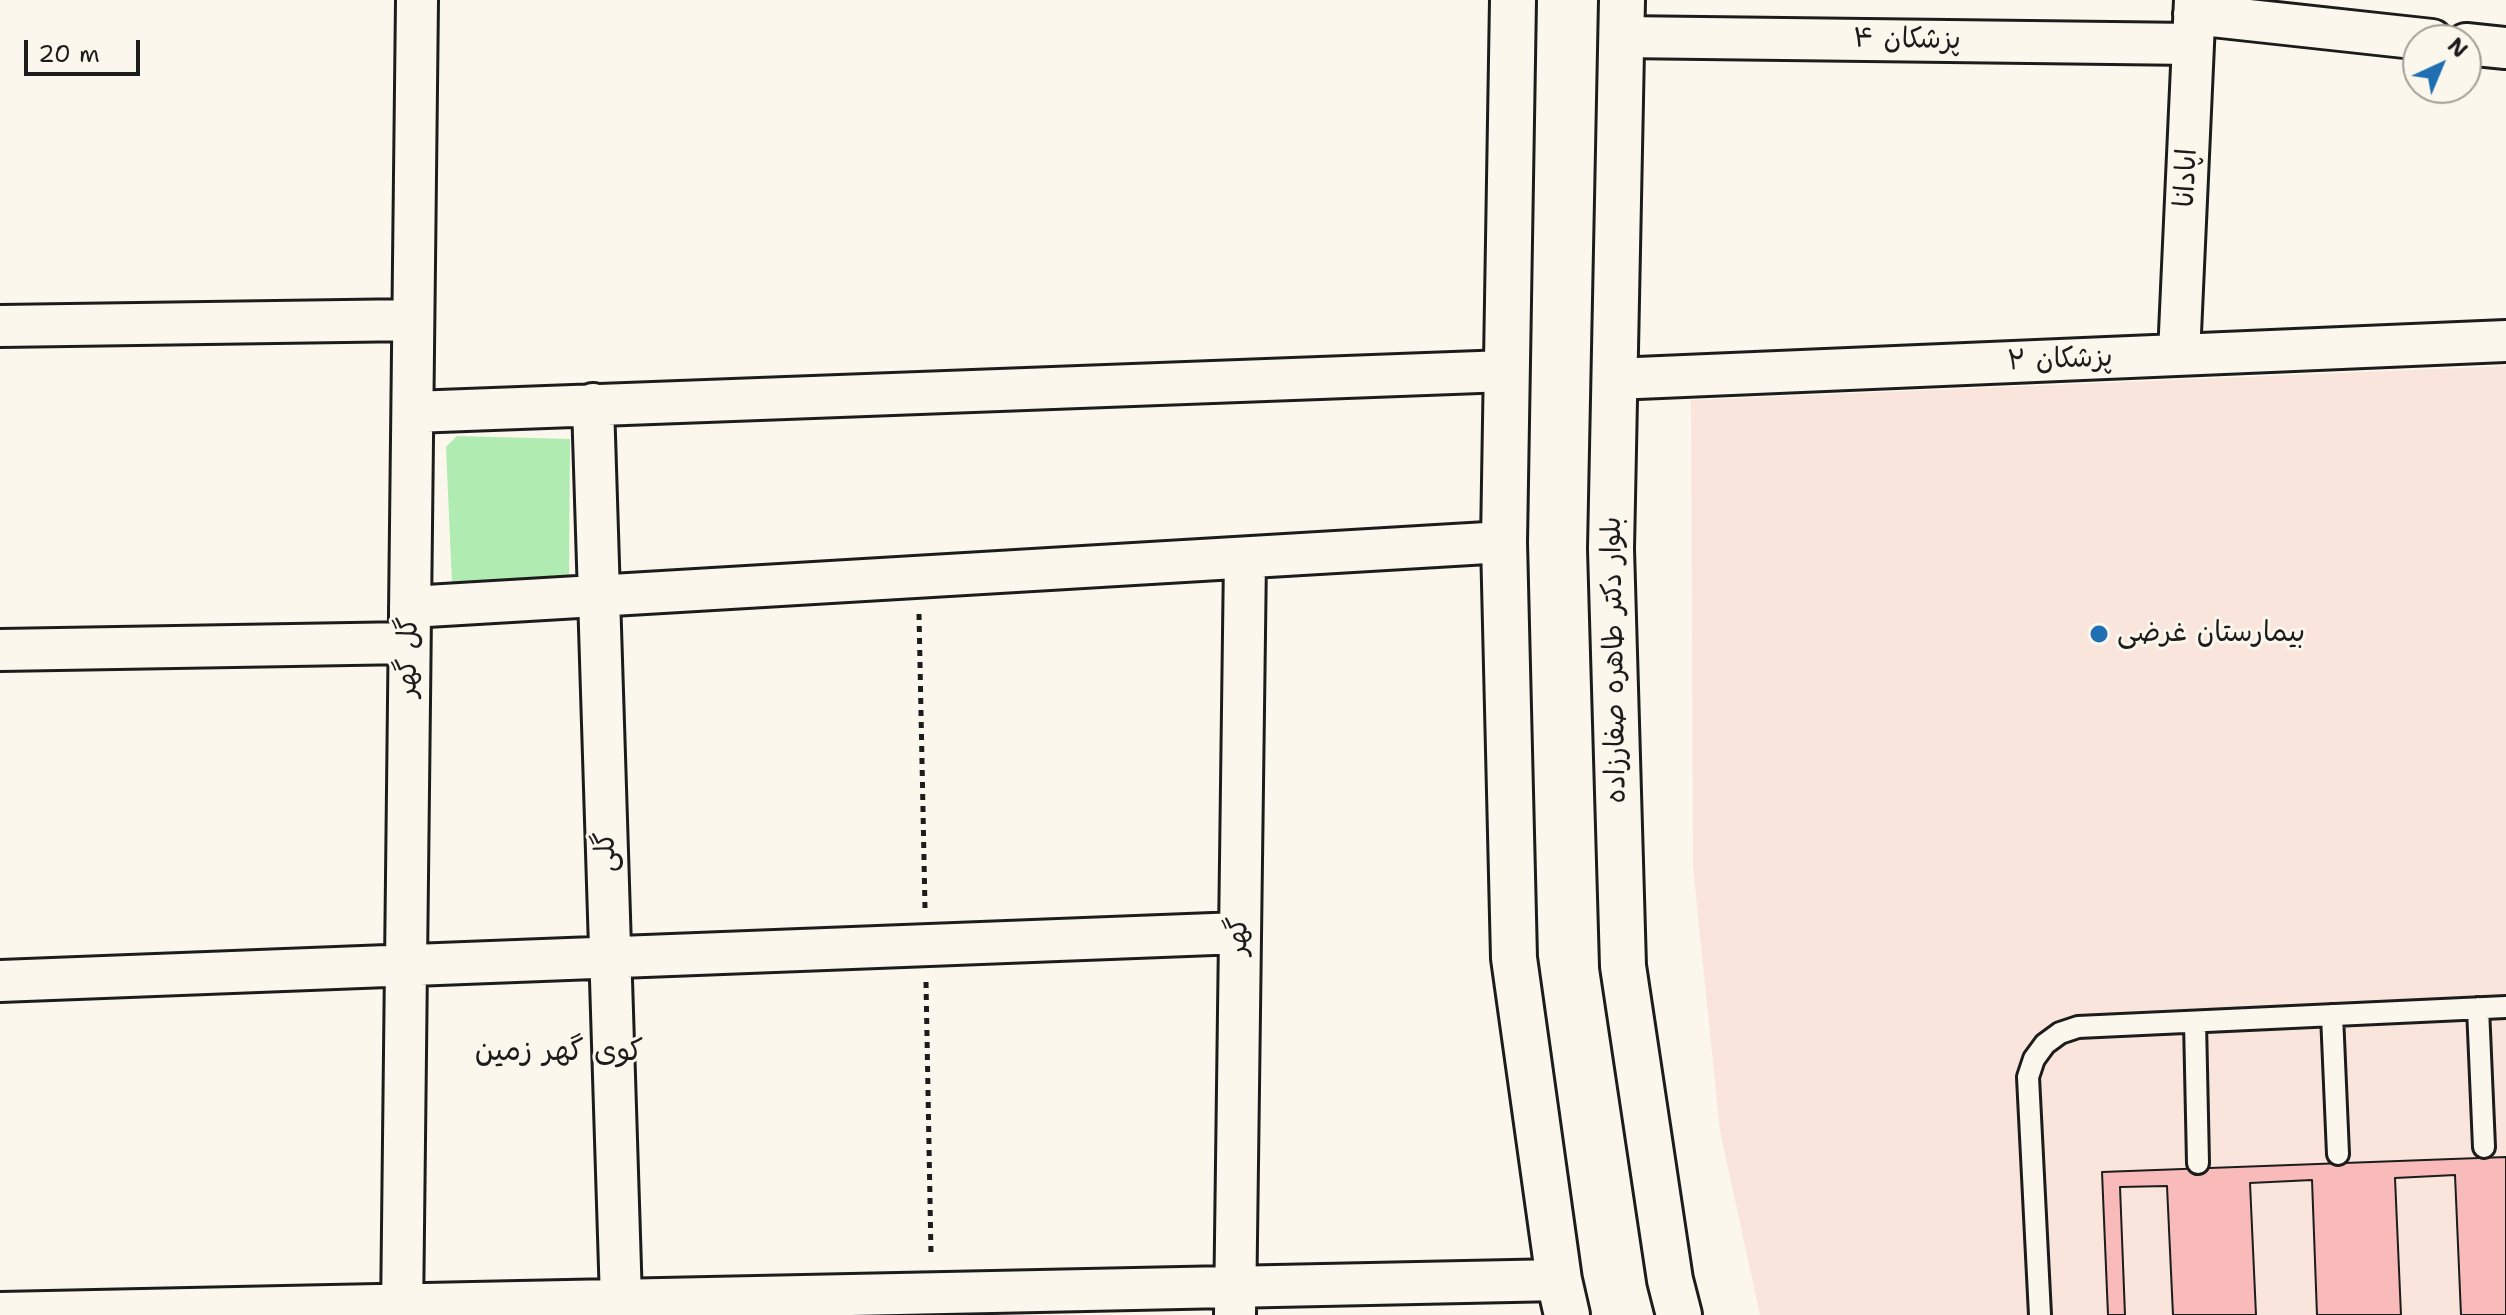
<!DOCTYPE html>
<meta charset="utf-8">
<style>
body{margin:0}
#map{position:relative;width:2506px;height:1315px;overflow:hidden;background:#fbf7ec;font-family:"Shantell Sans",sans-serif}
canvas{display:block}
.north{position:absolute;left:2402px;top:24px;width:80px;height:80px;box-sizing:border-box;background:#fbf7ec;border:2px solid #a29f99;border-radius:50%;rotate:44deg;font-size:22px;font-weight:700;line-height:32px;text-align:center;color:#1c1c1c}
.north::after{content:'';display:block;margin:auto;width:28px;height:36px;background:#1f6fb2;clip-path:polygon(50% 0,100% 100%,50% 72%,0 100%)}
.scale{position:absolute;left:24px;top:40px;width:116px;height:36px;box-sizing:border-box;border:4px solid #1c1c1c;border-top:0;padding-left:10px;font-size:24px;line-height:28px;white-space:nowrap;color:#1c1c1c;-webkit-text-stroke:6px #fbf7ec;paint-order:stroke}
</style>
<div id="map">
<canvas width="2506" height="1315"></canvas>
<div class="north">N</div>
<div class="scale">20 m</div>
</div>
<script>
const c = document.querySelector('canvas').getContext('2d');
c.lineJoin = 'round';
function paint(path, color) {
  c.fillStyle = color;
  c.fill(path, 'evenodd');
}
function toPath(rows) {
  const path = new Path2D();
  for (const r of rows) {
    path.moveTo(r[0], r[1]);
    for (let i = 2; i < r.length; i += 2) path.lineTo(r[i], r[i + 1]);
  }
  return path;
}
function trace(path, color, width, dash) {
  c.strokeStyle = color;
  c.lineWidth = width;
  c.lineCap = dash ? 'butt' : 'round';
  c.setLineDash(dash || []);
  c.stroke(path);
}
function write(font, color, halo, rows, align = 'center') {
  c.font = font + ' "Shantell Sans","Playpen Sans Arabic",sans-serif';
  c.lineWidth = 6;
  c.setLineDash([]);
  c.textBaseline = 'middle';
  c.strokeStyle = halo;
  c.fillStyle = color;
  for (const [text, x, y, turn = 0] of rows) {
    c.save();
    c.translate(x, y);
    c.rotate((+turn || 0) * Math.PI / 180);
    c.textAlign = isNaN(turn) ? turn : align;
    if (halo) c.strokeText(text, 0, 0);
    c.fillText(text, 0, 0);
    c.restore();
  }
}
const built = toPath([
 [2506,366,2506,1315,1760,1315,1720,1131,1693,867,1691,400]
]);
const green = toPath([
 [457,436,570,439,569,579,452,584,446,447]
]);
const building = toPath([
 [2506,1157,2506,1315,2461,1315,2455,1175,2395,1178,2401,1315,2317,1315,2312,1180,2250,1183,2256,1315,2173,1315,2167,1186,2120,1187,2125,1315,2108,1315,2102,1172,2506,1157]
]);
const path = toPath([
 [919,614,925,908],
 [926,982,931,1255]
]);
const service = toPath([
 [2478,1008,2484,1147],
 [2332,1015,2338,1154],
 [2195,1022,2198,1163],
 [2040,1315,2028,1077,2034,1059,2045,1044,2060,1033,2078,1027,2506,1007]
]);
const minor = toPath([
 [2194,14,2432,40],
 [1621,37,2193,44],
 [2466,44,2506,48],
 [0,326,413,320],
 [2179,355,2195,0],
 [1614,379,2506,341],
 [593,404,621,1300],
 [413,412,1506,371],
 [410,607,1504,542],
 [0,650,409,643],
 [0,981,1239,933],
 [0,1313,1559,1280],
 [1235,1314,1245,558],
 [402,1315,417,0]
]);
const tertiary = toPath([
 [1513,0,1504,542,1514,958,1559,1280,1567,1315],
 [1622,0,1611,549,1623,966,1670,1280,1679,1315]
]);
const markers = [
 [2099,634,10,"#1f6fb2"]
];
const streetNames = [
 ["پزشکان ۴",1907,40,1],
 ["اپادانا",2187,178,-87],
 ["پزشکان ۲",2060,360,-2],
 ["گل گهر",409,657,-89],
 ["بلوار دکتر طاهره صفارزاده",1615,660,-91],
 ["گلی",607,852,-92],
 ["گهر",1239,936,-89]
];
const poiNames = [
 ["بیمارستان غرضی",2117,634]
];
const neighbourhoodNames = [
 ["کوی گهر زمین",559,1052]
];
paint(built, '#fae5dd');
paint(green, '#b0ebb1');
paint(building, '#f8bbb9');
trace(building, '#1c1c1c', 2);
trace(service, '#1c1c1c', 26);
trace(minor, '#1c1c1c', 46);
trace(tertiary, '#1c1c1c', 50);
trace(path, '#1c1c1c', 5, [6, 6]);
trace(service, '#fbf7ec', 20);
trace(minor, '#fbf7ec', 40);
trace(tertiary, '#fbf7ec', 44);
for (const [x, y, r, color] of markers) {
  const dot = new Path2D();
  dot.arc(x, y, r, 0, 2 * Math.PI);
  c.fillStyle = color;
  c.fill(dot);
  trace(dot, '#fbf7ec', 3);
}
write('28px', '#1c1c1c', '#fbf7ec', streetNames);
write('28px', '#1c1c1c', '#fbf7ec', poiNames, 'left');
write('30px', '#1c1c1c', '#fbf7ec', neighbourhoodNames);
</script>
